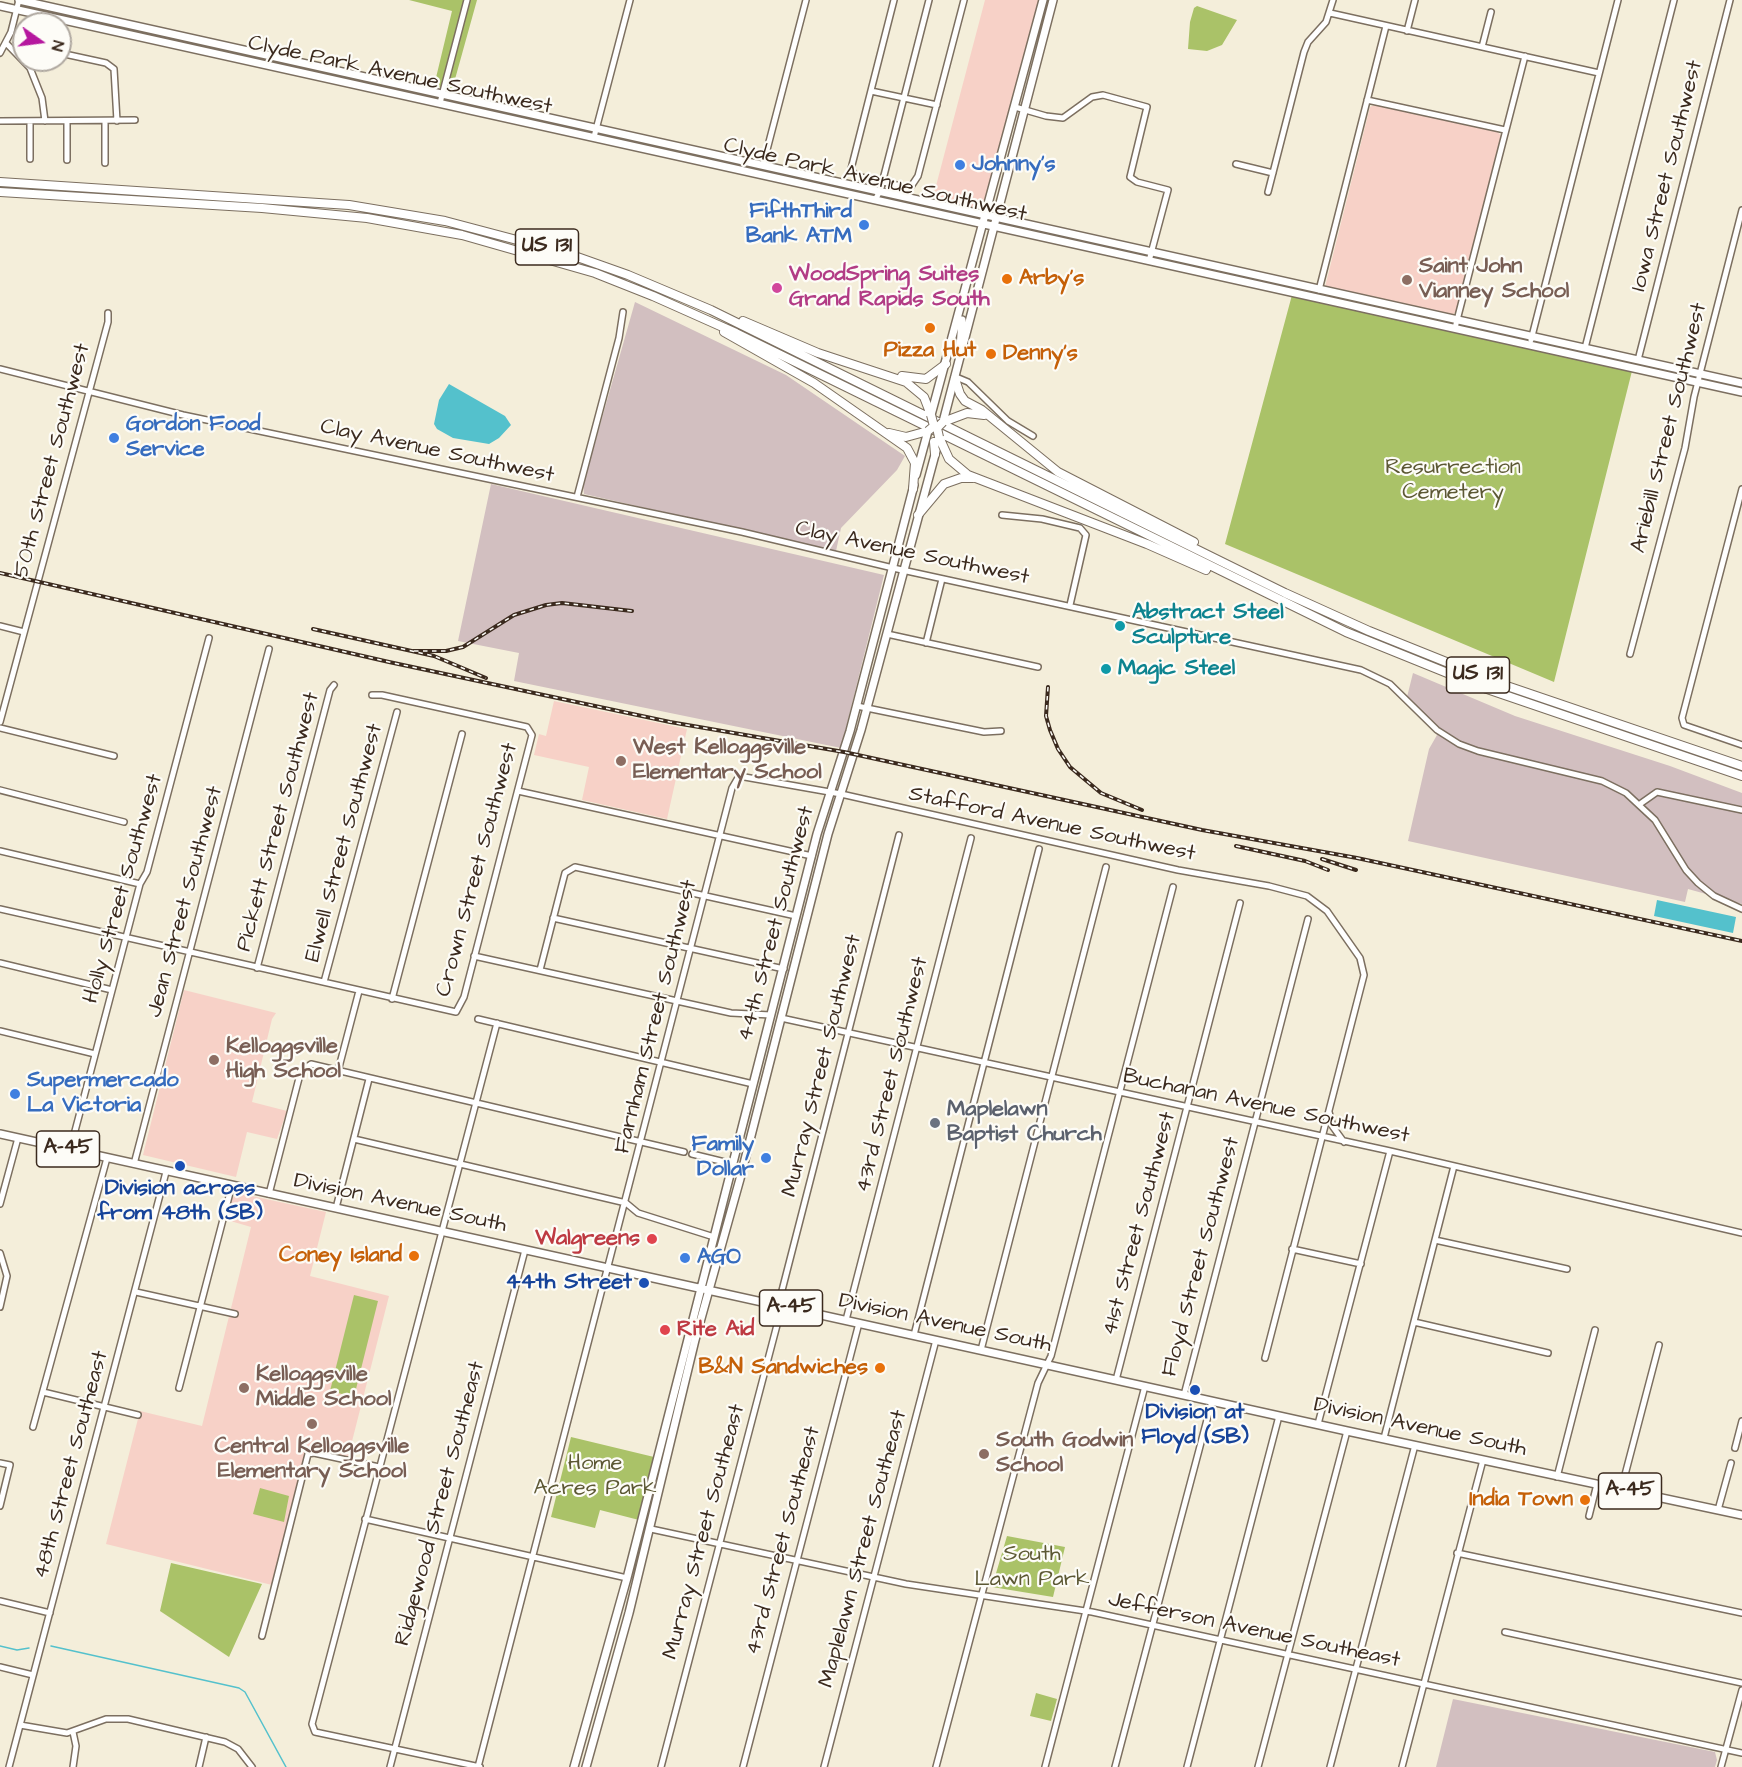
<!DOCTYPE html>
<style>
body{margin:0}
#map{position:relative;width:1742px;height:1767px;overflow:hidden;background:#f4eeda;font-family:"Architects Daughter",sans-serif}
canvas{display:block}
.north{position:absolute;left:12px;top:12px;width:60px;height:60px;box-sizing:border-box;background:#fdfcf7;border:2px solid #afa8a0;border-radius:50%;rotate:104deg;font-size:16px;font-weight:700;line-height:24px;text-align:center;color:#3b2a1e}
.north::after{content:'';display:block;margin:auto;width:21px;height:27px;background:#b5179e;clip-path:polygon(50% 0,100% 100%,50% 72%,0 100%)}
</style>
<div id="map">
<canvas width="1742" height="1767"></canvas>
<div class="north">N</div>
</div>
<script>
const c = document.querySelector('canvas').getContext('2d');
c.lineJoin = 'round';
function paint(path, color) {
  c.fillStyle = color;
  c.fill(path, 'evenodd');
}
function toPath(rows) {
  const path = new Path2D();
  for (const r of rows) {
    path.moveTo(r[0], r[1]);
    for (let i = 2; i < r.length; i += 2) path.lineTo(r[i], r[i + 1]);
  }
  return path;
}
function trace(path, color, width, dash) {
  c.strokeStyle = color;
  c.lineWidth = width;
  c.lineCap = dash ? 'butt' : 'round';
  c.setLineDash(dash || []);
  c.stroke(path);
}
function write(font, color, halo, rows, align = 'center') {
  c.font = font + ' "Architects Daughter",sans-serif';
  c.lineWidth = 4.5;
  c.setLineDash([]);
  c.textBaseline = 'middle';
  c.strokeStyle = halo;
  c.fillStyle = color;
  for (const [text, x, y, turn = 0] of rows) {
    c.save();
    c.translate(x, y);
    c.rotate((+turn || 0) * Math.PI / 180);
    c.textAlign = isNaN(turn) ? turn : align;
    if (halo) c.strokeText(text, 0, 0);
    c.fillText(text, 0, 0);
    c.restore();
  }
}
const built = toPath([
 [985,0,1040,0,985,202,978,209,932,201],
 [1376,104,1498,132,1501,136,1457,311,1452,315,1325,287,1370,107],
 [554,701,687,729,667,819,582,800,589,767,534,755,539,734,546,736],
 [184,990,276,1013,272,1019,252,1102,287,1111,277,1139,247,1132,236,1177,143,1155],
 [238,1193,326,1212,310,1276,389,1296,348,1457,307,1449,272,1585,106,1544,140,1411,202,1426,251,1227,227,1220,232,1198]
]);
const industrial = toPath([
 [635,302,786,375,905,456,897,470,841,528,836,551,584,494,583,485],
 [491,484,884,575,841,748,514,681,519,653,458,641],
 [1413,673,1515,716,1670,766,1742,793,1742,904,1688,889,1685,902,1408,841,1429,749,1437,735,1406,701],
 [1453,1699,1715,1752,1717,1760,1715,1767,1436,1767]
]);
const green = toPath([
 [409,0,477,0,452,90,434,86,452,11],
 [1197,6,1237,20,1222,45,1207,51,1188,49,1190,22,1194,8],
 [1292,295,1632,371,1554,682,1225,544],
 [354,1295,378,1301,354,1397,330,1391],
 [571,1437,654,1457,639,1520,600,1510,595,1528,551,1517],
 [260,1488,289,1496,284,1522,253,1514],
 [1007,1536,1065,1547,1053,1597,992,1587],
 [171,1563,262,1584,229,1657,160,1611],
 [1036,1693,1057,1699,1051,1721,1030,1716]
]);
const water = toPath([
 [449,384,505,416,511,425,499,438,489,444,453,438,437,429,434,424,439,400],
 [1657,900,1736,917,1733,933,1654,916]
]);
const stream = toPath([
 [0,1646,17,1650,29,1648],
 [51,1646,239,1688,245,1692,286,1767]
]);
const minor = toPath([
 [894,0,851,169,856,176,910,188,918,176,964,0],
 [1330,13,1599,73],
 [1407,31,1415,0],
 [6,43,30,68,42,98,45,121],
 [1482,47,1491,12],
 [0,53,11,32,19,0],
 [60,53,106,63,114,69,117,121],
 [30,68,39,60],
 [871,91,937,105],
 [1367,100,1505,130],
 [440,103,467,0],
 [1015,107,1046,116,1063,118,1092,97,1103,95,1147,107,1130,177,1137,182,1168,190,1149,261],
 [0,121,135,120],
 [30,121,30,159],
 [67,121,67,160],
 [594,137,630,0],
 [105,163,105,121],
 [1236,164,1273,173],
 [763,165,806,0],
 [1268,192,1304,52,1308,42,1326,22,1333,0],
 [875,200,880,191,929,0],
 [1319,290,1386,26],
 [1455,328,1525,56],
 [1531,340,1618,0],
 [1585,348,1674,0],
 [1638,360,1730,0],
 [0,369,183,415,742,532,893,568,1361,670,1390,684,1437,730,1459,744,1478,751,1602,781,1626,793,1655,820,1686,870,1698,883,1714,896,1742,909],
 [956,377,968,382,1008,421,1033,436],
 [1742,489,1682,718,1684,725,1742,745],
 [577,497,619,338,623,312],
 [1002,515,1042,519,1080,528,1086,535,1070,605],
 [0,626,24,632],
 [887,634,1038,667],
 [926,643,942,579],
 [1630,654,1685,448,1694,397,1742,210],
 [857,706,984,732,1001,731],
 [0,722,108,322,108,313],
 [0,728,114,756],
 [0,790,124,822],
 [518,791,812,856],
 [1640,804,1657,792,1742,810],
 [0,851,140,884],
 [0,909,456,1012,464,997,532,735,527,727,382,695,372,695],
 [553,918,784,969],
 [474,956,731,1013,771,1015],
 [0,963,112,990],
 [257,968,330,690,334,685],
 [540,970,565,873,575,867,796,916],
 [324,982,397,712],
 [392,999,462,734],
 [781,1018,1390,1151,1742,1233],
 [478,1019,753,1084],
 [0,1031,95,1054],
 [338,1071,359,991],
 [1329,1112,1333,1127,1344,1142],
 [354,1139,626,1203,638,1213,714,1237],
 [70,1150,140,884,147,872,209,638],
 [692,1154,733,1164],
 [134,1164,269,649],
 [269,1194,298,1082,301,1071,311,1064,684,1152],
 [0,1204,18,1138],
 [336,1208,369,1079],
 [1435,1240,1567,1269],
 [1292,1249,1361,1264],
 [0,1253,7,1276,0,1307],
 [136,1292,235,1314],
 [778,1306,899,835],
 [846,1320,971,838],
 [1414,1322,1548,1353],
 [914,1335,1039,849],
 [981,1350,1106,867],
 [1116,1380,1240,903],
 [179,1388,232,1185],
 [43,1392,138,1415],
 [1184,1395,1308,919],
 [1318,1424,1390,1151],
 [33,1427,107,1158],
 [1384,1438,1454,1166],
 [1735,1448,1742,1421],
 [0,1463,10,1465,0,1506],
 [1557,1477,1595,1330],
 [1621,1490,1659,1345],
 [1718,1510,1731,1463],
 [1589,1516,1597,1484],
 [365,1519,627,1578],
 [651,1529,906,1584,1092,1612,1742,1753],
 [1457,1553,1742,1613],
 [0,1601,50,1613],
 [1505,1632,1742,1683],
 [262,1636,308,1454,314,1453,379,1467],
 [0,1667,33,1675],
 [20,1725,67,1733,106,1719,128,1719,225,1742,238,1749,252,1767],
 [9,1767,166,1172],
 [73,1767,76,1746,73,1732],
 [199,1767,206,1737],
 [390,1767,525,1250],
 [478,1767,732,788,739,776,841,794,1178,870,1269,886,1307,896,1327,911,1360,958,1364,975,1265,1358],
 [480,1767,315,1732,312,1724,497,1023],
 [661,1767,782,1306],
 [743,1767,859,1323],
 [824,1767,936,1340],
 [936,1767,1038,1383,1051,1356,1173,887],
 [1045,1767,1145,1386],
 [1115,1767,1212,1401],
 [1187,1767,1279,1416],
 [1258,1767,1347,1431],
 [1330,1767,1415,1445],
 [1402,1767,1483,1460],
 [1721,1767,1742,1690]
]);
const major = toPath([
 [19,0,1742,383],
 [0,6,1742,392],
 [960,348,962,320],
 [931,415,1043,0],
 [943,422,1053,0],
 [916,475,928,431],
 [0,1134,1347,1431,1742,1515],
 [574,1767,627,1578,817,834,850,731,914,485],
 [586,1767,629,1613,695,1340,740,1179,828,834,861,730,936,451]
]);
const highway = toPath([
 [0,182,349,205,445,221,566,253,628,275,711,310,1285,593,1369,631,1501,684,1742,766],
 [0,192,262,208,367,218,462,235,595,273,653,296,736,333,1346,632,1487,689,1742,776],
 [743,321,818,353,906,382,924,397,931,415],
 [724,332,814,383,907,448,915,463,913,489],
 [902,376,926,379,946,364],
 [955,379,960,394,965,401,982,410,1058,472,1194,542],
 [943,422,967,413,984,415],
 [889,433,906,437,928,431],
 [939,437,949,459,968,475,1147,544,1206,570],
 [934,442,935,454],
 [918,515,944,484,961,478,973,478]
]);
const rail = toPath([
 [0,573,389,662,670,722,844,752,1202,830,1357,858,1742,941],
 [313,629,434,656,486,678],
 [414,651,446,651,463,647,514,615,546,605,562,603,632,611],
 [1048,687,1046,716,1050,730,1058,749,1070,767,1101,793,1142,810],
 [1236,846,1305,861,1328,870],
 [1322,859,1356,870]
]);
const highwayBridge = toPath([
 [928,431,934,426,931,415],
 [939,437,937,428,943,422]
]);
const markers = [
 [960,165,6,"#3f7fe0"],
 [864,225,6,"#3f7fe0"],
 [1007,279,6,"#e8710a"],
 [1407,280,6,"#8d6e63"],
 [777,288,6,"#d1479c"],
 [930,328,6,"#e8710a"],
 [991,354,6,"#e8710a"],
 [114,438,6,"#3f7fe0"],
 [1120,626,6,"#0f9aa8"],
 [1106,669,6,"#0f9aa8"],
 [621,761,6,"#8d6e63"],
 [214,1060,6,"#8d6e63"],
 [15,1094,6,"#3f7fe0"],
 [935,1123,6,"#6b7280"],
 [766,1158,6,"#3f7fe0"],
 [180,1166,6,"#1a4fb4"],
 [652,1239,6,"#e0444e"],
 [414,1256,6,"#e8710a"],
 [685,1258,6,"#3f7fe0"],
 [644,1283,6,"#1a4fb4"],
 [665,1330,6,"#e0444e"],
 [880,1368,6,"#e8710a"],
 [244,1388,6,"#8d6e63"],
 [1195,1390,6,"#1a4fb4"],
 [312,1424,6,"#8d6e63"],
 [984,1454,6,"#8d6e63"],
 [1585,1500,6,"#e8710a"]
];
const shields = [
 [547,247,63],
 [1478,675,63],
 [68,1149,63],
 [791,1308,63],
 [1630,1491,63]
];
const shieldNames = [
 ["US 131",547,247],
 ["US 131",1478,675],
 ["A-45",68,1149],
 ["A-45",791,1308],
 ["A-45",1630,1491]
];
const streetNames = [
 ["Clyde Park Avenue Southwest",400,76,12],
 ["Iowa Street Southwest",1668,176,-76],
 ["Clyde Park Avenue Southwest",875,181,13],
 ["Ariebill Street Southwest",1670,428,-76],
 ["Clay Avenue Southwest",437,452,12],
 ["50th Street Southwest",53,461,-75],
 ["Clay Avenue Southwest",912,554,12],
 ["Pickett Street Southwest",279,822,-75],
 ["Stafford Avenue Southwest",1052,825,12],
 ["Elwell Street Southwest",345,843,-75],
 ["Crown Street Southwest",478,870,-75],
 ["Holly Street Southwest",124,889,-74],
 ["Jean Street Southwest",186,902,-75],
 ["44th Street Southwest",777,924,-75],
 ["Farnham Street Southwest",657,1017,-76],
 ["Murray Street Southwest",823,1066,-76],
 ["43rd Street Southwest",893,1075,-76],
 ["Buchanan Avenue Southwest",1266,1107,12],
 ["Division Avenue South",400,1204,12],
 ["41st Street Southwest",1140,1224,-75],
 ["Floyd Street Southwest",1202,1257,-75],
 ["Division Avenue South",945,1324,12],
 ["Division Avenue South",1420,1428,12],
 ["48th Street Southeast",72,1465,-75],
 ["Ridgewood Street Southeast",441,1504,-75],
 ["Murray Street Southeast",705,1532,-75],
 ["43rd Street Southeast",784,1541,-75],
 ["Maplelawn Street Southeast",864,1549,-75],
 ["Jefferson Avenue Southeast",1254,1631,12]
];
const shopNames = [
 ["Johnny's",972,165],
 ["FifthThird",852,212,"right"],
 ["Bank ATM",852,237,"right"],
 ["Gordon Food",126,425],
 ["Service",126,450],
 ["Supermercado",27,1081],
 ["La Victoria",27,1106],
 ["Family",754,1145,"right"],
 ["Dollar",754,1170,"right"],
 ["AGO",697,1258]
];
const educationNames = [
 ["Saint John",1419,267],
 ["Vianney School",1419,292],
 ["West Kelloggsville",633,748],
 ["Elementary School",633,773],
 ["Kelloggsville",226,1047],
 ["High School",226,1072],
 ["Kelloggsville",256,1375],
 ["Middle School",256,1400],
 ["South Godwin",996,1441],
 ["School",996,1466],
 ["Central Kelloggsville",312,1447,"center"],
 ["Elementary School",312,1472,"center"]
];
const hotelNames = [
 ["WoodSpring Suites",789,275],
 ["Grand Rapids South",789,300]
];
const foodNames = [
 ["Arby's",1019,279,"left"],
 ["Pizza Hut",930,351,"center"],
 ["Denny's",1003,354,"left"],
 ["Coney Island",402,1256],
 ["B&N Sandwiches",868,1368],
 ["India Town",1573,1500]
];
const parkNames = [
 ["Resurrection",1453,468],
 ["Cemetery",1453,493],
 ["Home",595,1464],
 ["Acres Park",595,1489],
 ["South",1032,1555],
 ["Lawn Park",1032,1580]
];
const cultureNames = [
 ["Abstract Steel",1132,613],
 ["Sculpture",1132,638],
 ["Magic Steel",1118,669]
];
const worshipNames = [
 ["Maplelawn",947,1110],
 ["Baptist Church",947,1135]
];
const transitNames = [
 ["Division across",180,1189],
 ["from 48th (SB)",180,1214],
 ["44th Street",632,1283,"right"],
 ["Division at",1195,1413],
 ["Floyd (SB)",1195,1438]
];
const healthNames = [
 ["Walgreens",640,1239],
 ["Rite Aid",677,1330,"left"]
];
paint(built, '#f7d1c7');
paint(industrial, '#d2bfc0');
paint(green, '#aac268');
paint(water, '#54c1cc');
trace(stream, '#54c1cc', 1.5);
trace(minor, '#7c6f60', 8);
trace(major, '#7c6f60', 10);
trace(highway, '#7c6f60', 10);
trace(minor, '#fff', 5);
trace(major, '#fff', 7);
trace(highway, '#fff', 8);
trace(rail, '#3b2a1e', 4);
trace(rail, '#fdfcf7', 1.5, [4.5]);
trace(highwayBridge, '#7c6f60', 10, []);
trace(highwayBridge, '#fff', 8);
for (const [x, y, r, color] of markers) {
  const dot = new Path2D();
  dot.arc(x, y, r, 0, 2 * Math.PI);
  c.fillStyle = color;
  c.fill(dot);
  trace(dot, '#fdfcf7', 2);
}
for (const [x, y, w] of shields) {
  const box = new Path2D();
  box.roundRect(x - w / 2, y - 18, w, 36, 4.5);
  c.fillStyle = '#fdfcf7';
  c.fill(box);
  trace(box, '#3b2a1e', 1.5);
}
write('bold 21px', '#3b2a1e', null, shieldNames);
write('22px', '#3b2a1e', '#fdfcf7', streetNames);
write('bold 22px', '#366cbe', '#fdfcf7', shopNames, 'left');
write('bold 22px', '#785e54', '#fdfcf7', educationNames, 'left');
write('bold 22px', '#b23c85', '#fdfcf7', hotelNames, 'left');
write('bold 22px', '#c56008', '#fdfcf7', foodNames, 'right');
write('22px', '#5c5834', '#fdfcf7', parkNames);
write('bold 22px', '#0d838f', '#fdfcf7', cultureNames, 'left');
write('bold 22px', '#5b616d', '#fdfcf7', worshipNames, 'left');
write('bold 22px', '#164399', '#fdfcf7', transitNames);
write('bold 22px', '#be3a42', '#fdfcf7', healthNames, 'right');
</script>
